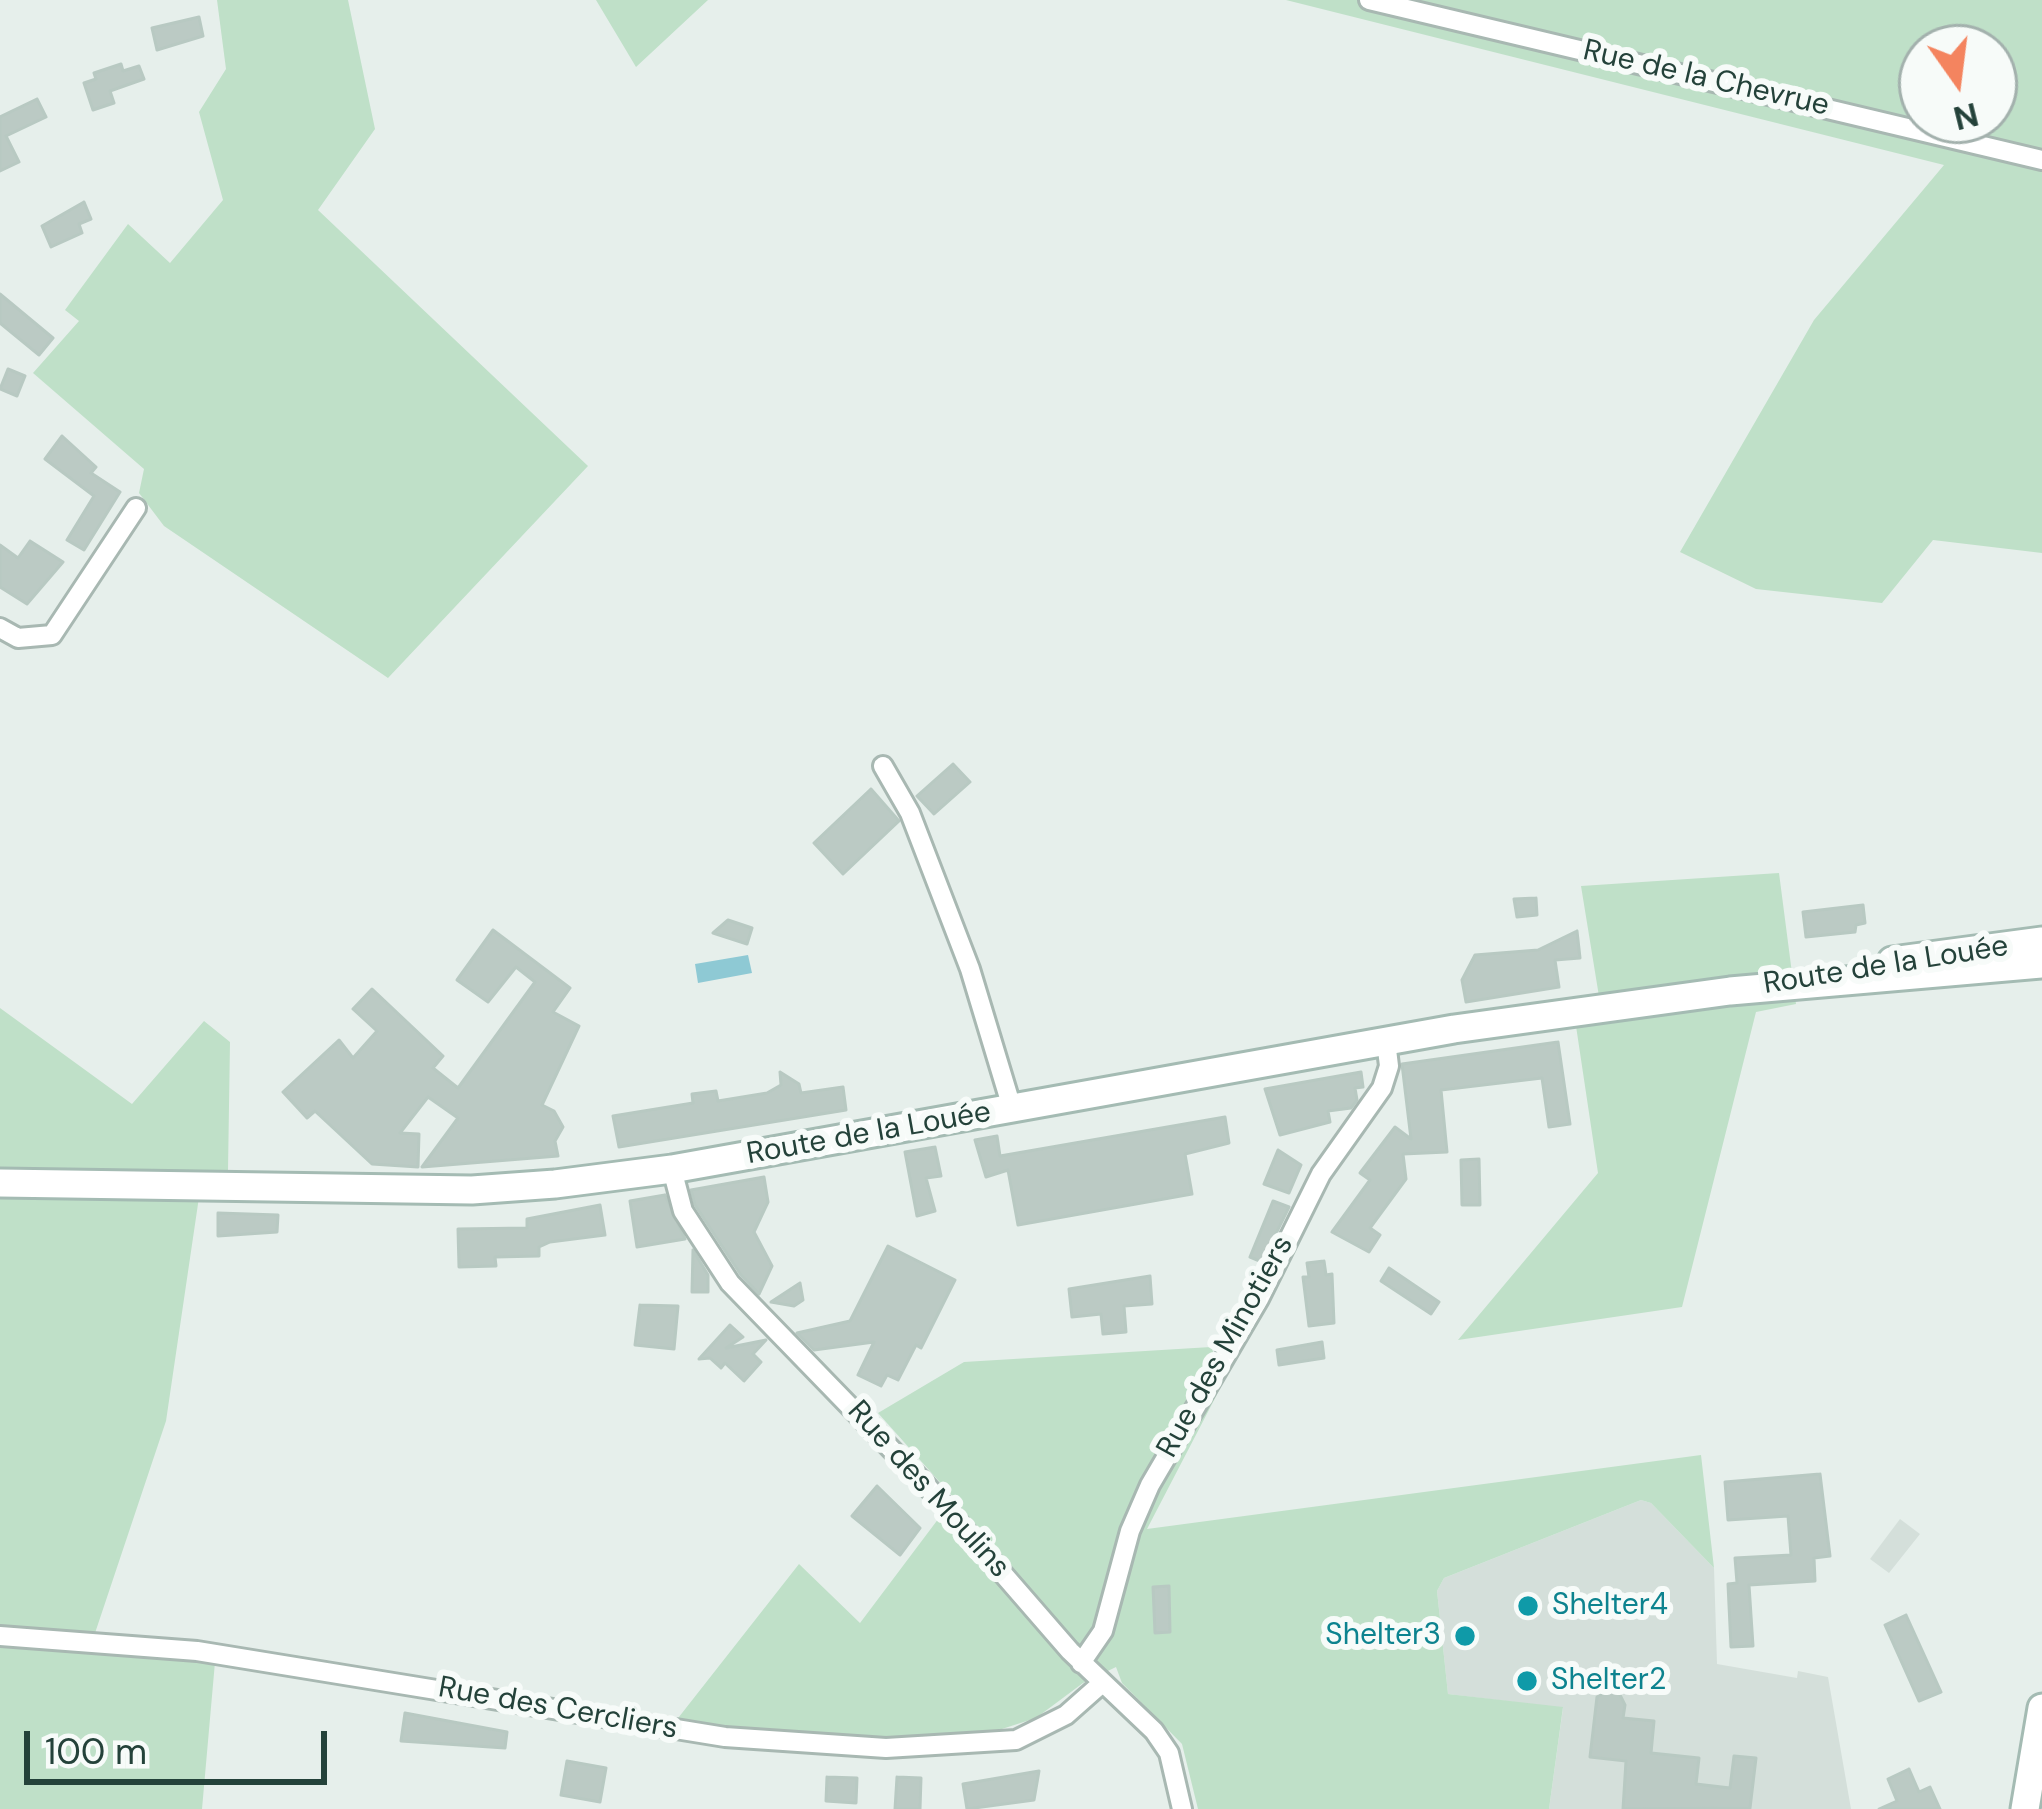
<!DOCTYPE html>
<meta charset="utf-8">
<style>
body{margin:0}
#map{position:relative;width:2042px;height:1809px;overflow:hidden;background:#e6efeb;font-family:"DM Sans",sans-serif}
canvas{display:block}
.north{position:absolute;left:1898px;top:24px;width:120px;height:120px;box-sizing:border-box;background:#f7fbf9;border:3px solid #a3b1ad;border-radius:50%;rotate:166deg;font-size:33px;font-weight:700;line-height:48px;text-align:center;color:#24423a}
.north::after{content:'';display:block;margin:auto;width:42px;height:54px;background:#f4845f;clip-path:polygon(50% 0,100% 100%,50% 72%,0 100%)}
.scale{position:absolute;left:24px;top:1731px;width:303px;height:54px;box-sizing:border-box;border:6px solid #24423a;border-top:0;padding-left:15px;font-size:36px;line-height:42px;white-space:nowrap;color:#24423a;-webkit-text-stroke:9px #f7fbf9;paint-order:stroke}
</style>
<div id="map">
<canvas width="2042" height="1809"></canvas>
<div class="north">N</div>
<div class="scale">100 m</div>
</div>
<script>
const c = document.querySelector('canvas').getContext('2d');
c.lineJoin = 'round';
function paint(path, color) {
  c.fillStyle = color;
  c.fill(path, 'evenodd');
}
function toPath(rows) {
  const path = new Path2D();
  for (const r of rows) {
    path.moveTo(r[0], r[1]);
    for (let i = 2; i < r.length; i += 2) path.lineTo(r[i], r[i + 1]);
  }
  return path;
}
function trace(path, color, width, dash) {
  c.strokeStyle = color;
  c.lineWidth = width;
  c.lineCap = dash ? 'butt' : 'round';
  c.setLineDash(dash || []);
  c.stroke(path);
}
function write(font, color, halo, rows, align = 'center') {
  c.font = font + ' "DM Sans",sans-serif';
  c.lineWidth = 12;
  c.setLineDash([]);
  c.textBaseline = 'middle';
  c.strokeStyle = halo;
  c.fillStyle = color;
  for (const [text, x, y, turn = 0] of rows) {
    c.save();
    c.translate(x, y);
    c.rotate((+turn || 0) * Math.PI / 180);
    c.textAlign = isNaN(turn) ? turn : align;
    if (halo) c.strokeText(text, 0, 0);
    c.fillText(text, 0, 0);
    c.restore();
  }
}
const built = toPath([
 [1641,1500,1651,1503,1714,1568,1717,1664,1797,1678,1798,1671,1828,1677,1851,1809,1549,1809,1563,1708,1448,1694,1437,1591,1444,1578],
 [1900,1519,1920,1534,1889,1573,1870,1559]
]);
const green = toPath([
 [217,0,348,0,375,129,318,210,588,466,388,678,164,526,139,493,144,469,33,373,79,321,65,310,128,224,170,263,223,200,199,112,226,69],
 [596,0,708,0,636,67],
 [1286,0,2042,0,2042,553,1933,540,1882,603,1756,589,1680,552,1814,320,1944,165],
 [1922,48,1994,48,1994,120,1922,120],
 [1779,873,1796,1004,1756,1012,1682,1307,1458,1340,1598,1173,1576,1026,1603,1021,1581,886],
 [0,1008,132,1104,204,1021,230,1042,228,1170,203,1170,166,1421,89,1651,215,1662,202,1809,0,1809],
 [1211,1347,1225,1379,1147,1529,1701,1455,1714,1568,1651,1503,1641,1500,1444,1578,1437,1591,1448,1694,1563,1707,1549,1809,1198,1809,1182,1744,1122,1683,1116,1667,1083,1683,1036,1718,974,1738,863,1742,675,1722,799,1564,860,1623,954,1498,878,1413,964,1362]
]);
const water = toPath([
 [748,955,752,973,698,983,695,964]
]);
const building = toPath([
 [199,17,203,36,157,50,152,28,199,17],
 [121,64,123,71,139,66,144,79,110,91,114,103,93,110,84,83,96,79,94,73,121,64],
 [37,99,46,117,6,136,19,162,0,171,0,117,37,99],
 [84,202,91,219,79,224,82,233,51,247,42,226,84,202],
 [0,294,53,338,39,355,0,323,0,294],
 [8,369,25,376,17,396,0,389,8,369],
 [62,436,96,467,91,473,120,492,84,550,67,540,94,496,45,459,62,436],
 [30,541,63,562,27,604,0,587,0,545,18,558,30,541],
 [953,764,970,782,934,814,917,796,953,764],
 [871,789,899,821,843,874,814,843,871,789],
 [1536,898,1537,915,1517,917,1514,899,1536,898],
 [1863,905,1865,923,1856,925,1855,932,1806,937,1803,912,1863,905],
 [728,920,752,928,747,944,713,933,728,920],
 [493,930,570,988,553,1012,579,1026,542,1105,554,1111,563,1127,555,1141,558,1156,422,1167,458,1118,428,1097,400,1133,419,1134,418,1167,372,1164,315,1111,307,1118,283,1092,339,1040,353,1058,377,1031,353,1009,372,989,443,1056,433,1068,458,1088,535,982,516,967,488,1002,457,980,493,930],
 [1577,931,1580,958,1555,960,1559,987,1466,1002,1462,980,1475,955,1538,950,1577,931],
 [1558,1042,1570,1124,1549,1127,1542,1078,1441,1090,1447,1152,1403,1154,1406,1179,1370,1228,1380,1235,1369,1252,1332,1232,1370,1180,1360,1173,1395,1127,1411,1139,1402,1064,1558,1042],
 [780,1072,799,1084,801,1093,843,1087,846,1110,619,1147,613,1116,693,1103,692,1094,716,1091,718,1101,767,1093,781,1085,780,1072],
 [1361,1072,1363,1087,1355,1088,1357,1100,1351,1108,1328,1111,1330,1122,1280,1135,1265,1089,1361,1072],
 [1225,1117,1229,1143,1185,1154,1192,1194,1018,1225,1008,1170,986,1177,975,1140,997,1136,1000,1156,1225,1117],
 [935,1147,941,1176,926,1178,935,1211,917,1216,905,1152,935,1147],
 [1278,1150,1301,1165,1289,1193,1264,1184,1278,1150],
 [1479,1159,1480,1205,1462,1205,1461,1160,1479,1159],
 [764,1177,768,1202,754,1232,772,1266,759,1294,741,1275,695,1205,691,1190,764,1177],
 [665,1195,685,1239,637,1247,630,1201,665,1195],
 [1273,1201,1289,1207,1262,1262,1250,1257,1273,1201],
 [600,1205,605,1235,550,1242,539,1247,539,1256,495,1257,496,1266,459,1267,458,1229,527,1228,527,1219,600,1205],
 [218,1213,278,1215,277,1232,218,1236,218,1213],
 [888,1246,955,1280,921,1348,916,1345,898,1380,887,1375,881,1386,858,1375,874,1342,814,1350,797,1333,850,1321,888,1246],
 [693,1250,708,1275,708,1292,692,1292,693,1250],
 [1324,1261,1326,1275,1332,1274,1334,1323,1309,1326,1303,1277,1309,1277,1307,1263,1324,1261],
 [1389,1268,1439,1302,1431,1314,1381,1281,1389,1268],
 [1150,1276,1152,1304,1124,1306,1126,1332,1103,1334,1101,1314,1072,1317,1069,1289,1150,1276],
 [800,1283,803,1300,794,1306,771,1302,800,1283],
 [640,1305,678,1306,674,1349,635,1345,640,1305],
 [730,1325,743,1337,726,1348,766,1340,753,1354,761,1362,744,1381,725,1363,721,1368,710,1358,699,1359,730,1325],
 [1322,1342,1324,1358,1279,1365,1277,1350,1322,1342],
 [1820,1474,1830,1556,1814,1558,1815,1581,1749,1585,1753,1646,1731,1647,1728,1584,1737,1583,1735,1558,1791,1555,1788,1516,1728,1520,1725,1482,1820,1474],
 [877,1486,920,1528,900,1555,852,1516,877,1486],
 [1169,1586,1170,1632,1155,1633,1153,1587,1169,1586],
 [1906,1615,1941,1692,1919,1701,1885,1625,1906,1615],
 [1616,1687,1625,1705,1623,1718,1654,1721,1651,1753,1699,1758,1696,1784,1730,1788,1734,1756,1756,1758,1750,1808,1623,1809,1626,1761,1590,1757,1597,1697,1616,1687],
 [405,1713,507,1732,505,1748,401,1741,405,1713],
 [567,1761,606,1768,600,1802,561,1795,567,1761],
 [1909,1769,1919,1792,1930,1787,1940,1809,1879,1809,1897,1801,1888,1779,1909,1769],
 [1039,1771,1034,1800,967,1809,963,1784,1039,1771],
 [827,1777,857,1778,856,1803,826,1801,827,1777],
 [897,1777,921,1778,920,1809,895,1809,897,1777]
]);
const street = toPath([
 [1369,0,2042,160],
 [0,628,18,638,52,635,136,508],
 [883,766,910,813,970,969,1012,1108],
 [672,1169,683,1211,730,1283,925,1484,1070,1651,1154,1731,1169,1753,1182,1809],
 [0,1636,197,1651,725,1737,886,1748,1016,1740,1066,1715,1101,1684],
 [1081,1663,1103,1631,1130,1531,1150,1485,1259,1299,1321,1174,1382,1088,1389,1066,1386,1041]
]);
const secondary = toPath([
 [1892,961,2042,941],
 [0,1183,472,1190,555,1184,672,1169,1454,1029,1730,991,2042,964],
 [2025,1809,2042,1708]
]);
const markers = [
 [1528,1606,12,"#0f9aa8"],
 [1465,1636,12,"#0f9aa8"],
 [1527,1681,12,"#0f9aa8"]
];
const streetNames = [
 ["Rue de la Chevrue",1706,79,13],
 ["Route de la Louée",1886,966,-9],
 ["Route de la Louée",869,1134,-10],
 ["Rue des Minotiers",1226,1347,-61],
 ["Rue des Moulins",928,1490,48],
 ["Rue des Cercliers",558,1709,10]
];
const cultureNames = [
 ["Shelter4",1552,1606],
 ["Shelter3",1441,1636,"right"],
 ["Shelter2",1551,1681]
];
paint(built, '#d4dfda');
paint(green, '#bfe0c8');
paint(water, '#8ec9d4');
paint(building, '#bbcac4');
trace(building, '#b8c9c2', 3);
trace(street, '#a8b8b2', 24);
trace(secondary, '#a4bbb3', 33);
trace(street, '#fff', 18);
trace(secondary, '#fff', 27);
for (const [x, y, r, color] of markers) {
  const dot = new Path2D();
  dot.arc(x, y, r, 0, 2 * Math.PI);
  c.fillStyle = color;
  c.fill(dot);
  trace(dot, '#f7fbf9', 4.5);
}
write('30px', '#24423a', '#f7fbf9', streetNames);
write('30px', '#0d838f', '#f7fbf9', cultureNames, 'left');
</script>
